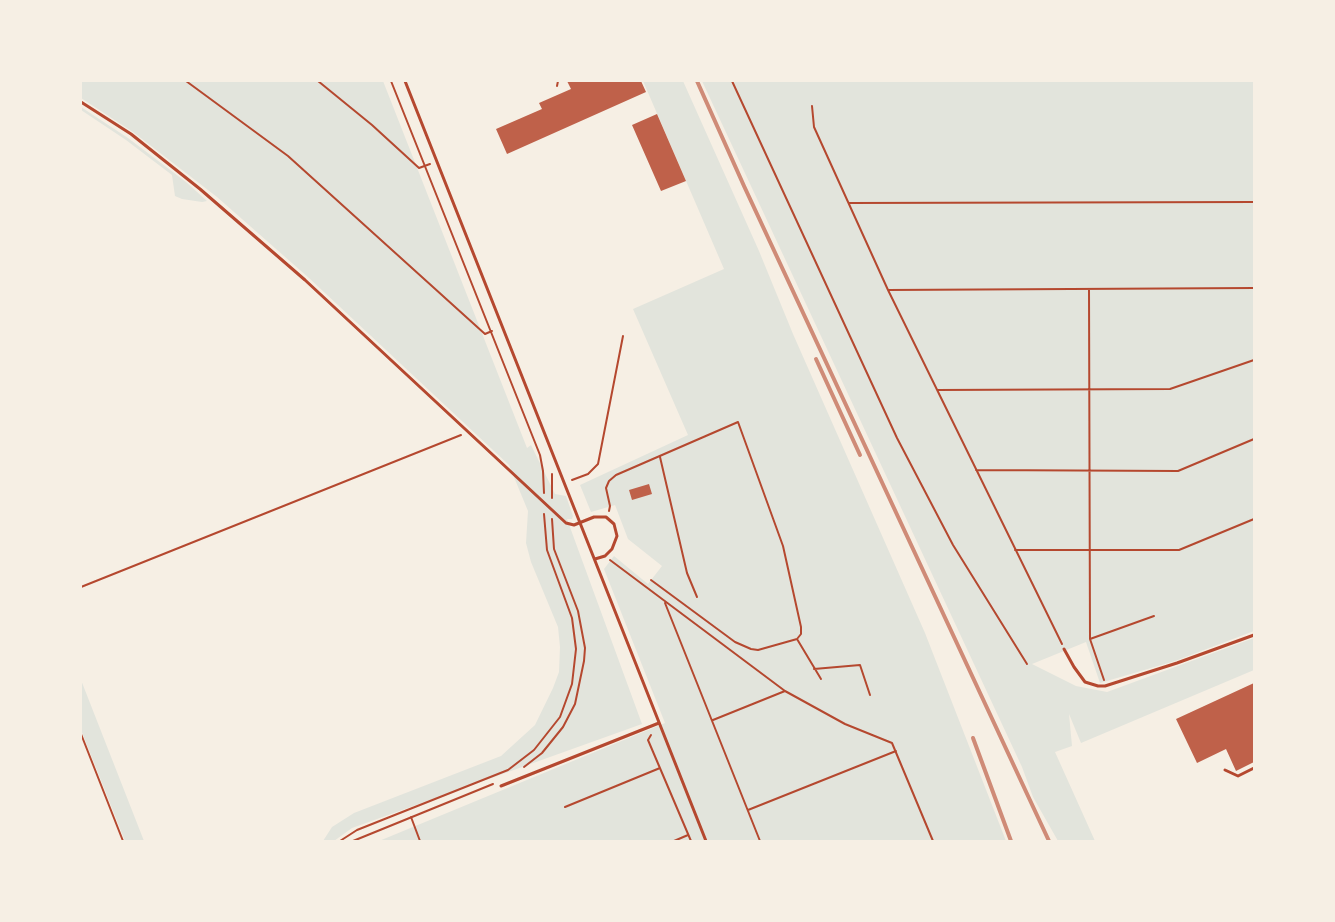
<!DOCTYPE html>
<style>
body{margin:0}
#map{position:relative;width:1335px;height:922px;overflow:hidden;background:#f6efe4;font-family:"Asap Condensed",sans-serif}
canvas{display:block}
.frame{position:absolute;inset:0;border:82px solid #f6efe4;pointer-events:none}
</style>
<div id="map">
<canvas width="1335" height="922"></canvas>
<div class="frame"></div>
</div>
<script>
const c = document.querySelector('canvas').getContext('2d');
c.lineJoin = 'round';
function paint(path, color) {
  c.fillStyle = color;
  c.fill(path, 'evenodd');
}
function toPath(rows) {
  const path = new Path2D();
  for (const r of rows) {
    path.moveTo(r[0], r[1]);
    for (let i = 2; i < r.length; i += 2) path.lineTo(r[i], r[i + 1]);
  }
  return path;
}
function trace(path, color, width, dash) {
  c.strokeStyle = color;
  c.lineWidth = width;
  c.lineCap = dash ? 'butt' : 'round';
  c.setLineDash(dash || []);
  c.stroke(path);
}
const green = toPath([
 [81,81,383,81,527,448,531,445,555,494,566,496,573,516,572,519,567,519,642,724,352,828,334,841,323,841,332,827,354,813,501,756,535,725,553,688,559,672,560,647,558,627,531,562,526,543,528,511,509,465,309,278,217,197,133,132,81,98],
 [643,81,683,81,759,251,793,334,925,633,1006,841,379,841,665,723,604,569,614,556,648,584,662,566,628,539,615,505,591,512,580,485,688,435,633,309,724,269],
 [702,81,1254,81,1254,631,1175,661,1100,683,1086,642,1032,664,1076,686,1107,692,1254,638,1254,670,1081,743,1069,714,1072,746,1055,752,1095,841,1058,841,1033,797,1022,767],
 [81,107,128,138,186,182,207,201,202,202,182,199,175,196,172,175,126,140,81,110],
 [81,680,144,841,125,841,81,730]
]);
const building = toPath([
 [567,81,641,81,646,92,507,154,496,129,542,109,539,103,571,89],
 [657,114,686,181,661,191,632,125],
 [649,484,652,494,632,500,629,490],
 [1254,683,1254,762,1236,771,1226,749,1197,763,1176,719]
]);
const path = toPath([
 [186,81,288,156,485,334,492,331],
 [318,81,372,125,419,168,430,164],
 [391,81,540,455,543,471,544,493],
 [732,81,897,438,953,545,1027,664],
 [557,86,558,81],
 [812,106,814,127,888,290,1062,644],
 [849,203,1254,202],
 [1089,289,1090,639,1104,680],
 [888,290,1254,288],
 [937,390,1170,389,1254,360],
 [660,457,687,573,697,597],
 [976,470,1178,471,1254,439],
 [552,474,552,498],
 [572,480,588,474,598,464,623,336],
 [609,511,610,506,606,488,609,481,616,475,738,422,783,546,801,627,801,634,797,639,758,650,751,649,735,642,651,580],
 [1015,550,1179,550,1254,519],
 [610,560,785,691,845,724,892,743,933,841],
 [81,587,461,435],
 [665,603,760,841],
 [797,639,821,679],
 [1090,639,1154,616],
 [814,669,860,665,870,695],
 [713,720,785,691],
 [81,734,123,841],
 [651,735,648,740,691,841],
 [524,767,542,753,563,727,575,704,584,661,585,648,578,611,554,549,552,519],
 [565,807,660,768],
 [748,810,896,751],
 [411,817,420,841],
 [340,841,357,830,508,770,534,750,560,717,572,684,576,649,572,618,547,550,544,514],
 [353,841,493,784],
 [674,841,688,835]
]);
const service = toPath([
 [405,81,706,841],
 [81,102,131,134,200,189,305,280,566,523,574,525,594,517,606,517,614,524,617,536,612,549,605,556,595,559],
 [1064,649,1074,667,1085,682,1098,686,1105,686,1177,663,1254,635],
 [1225,770,1238,776,1254,768],
 [501,786,659,723]
]);
const rail = toPath([
 [697,81,744,186,1049,841],
 [816,359,860,455],
 [973,738,1011,841]
]);
paint(green, '#e2e4dc');
paint(building, '#bf614a');
trace(path, '#b5482f', 2);
trace(service, '#b5482f', 3);
trace(rail, '#cf8b77', 4);
</script>
